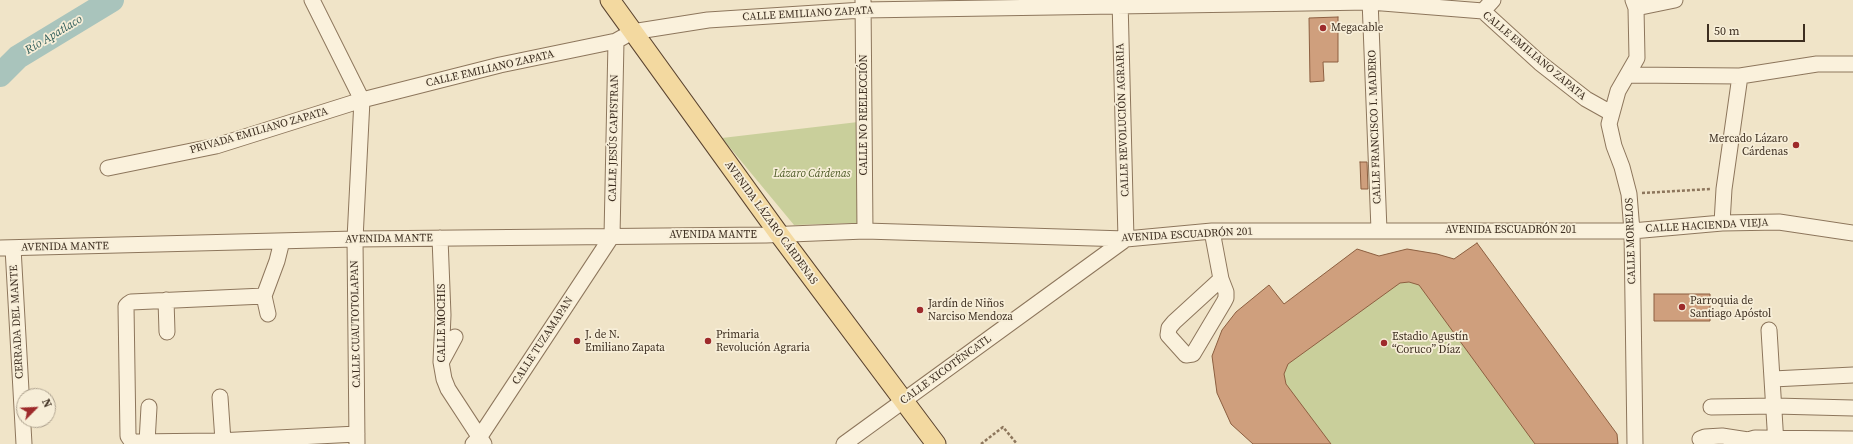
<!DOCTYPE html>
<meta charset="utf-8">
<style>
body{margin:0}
#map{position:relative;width:1853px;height:444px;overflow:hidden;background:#f0e4c8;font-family:"Source Serif 4",serif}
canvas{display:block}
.north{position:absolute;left:16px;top:388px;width:40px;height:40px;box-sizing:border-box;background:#f7eed8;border:1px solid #ada18e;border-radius:50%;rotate:66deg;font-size:11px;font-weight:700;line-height:16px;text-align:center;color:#3d2e20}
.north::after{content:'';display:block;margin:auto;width:14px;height:18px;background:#9e2a2b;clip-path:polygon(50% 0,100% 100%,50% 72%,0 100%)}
.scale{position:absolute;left:1707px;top:24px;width:98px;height:18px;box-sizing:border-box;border:2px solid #3d2e20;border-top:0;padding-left:5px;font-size:12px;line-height:14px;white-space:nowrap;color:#3d2e20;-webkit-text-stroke:3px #f7eed8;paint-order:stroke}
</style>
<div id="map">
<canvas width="1853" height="444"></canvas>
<div class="north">N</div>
<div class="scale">50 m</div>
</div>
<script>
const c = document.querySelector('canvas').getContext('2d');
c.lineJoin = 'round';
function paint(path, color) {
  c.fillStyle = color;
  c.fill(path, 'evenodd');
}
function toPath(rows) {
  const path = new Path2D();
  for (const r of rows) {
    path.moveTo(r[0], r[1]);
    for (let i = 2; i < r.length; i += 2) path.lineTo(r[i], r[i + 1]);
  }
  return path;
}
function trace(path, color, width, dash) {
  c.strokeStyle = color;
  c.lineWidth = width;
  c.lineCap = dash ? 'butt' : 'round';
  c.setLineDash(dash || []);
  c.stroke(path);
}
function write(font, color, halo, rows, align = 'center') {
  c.font = font + ' "Source Serif 4",serif';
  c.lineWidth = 3.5;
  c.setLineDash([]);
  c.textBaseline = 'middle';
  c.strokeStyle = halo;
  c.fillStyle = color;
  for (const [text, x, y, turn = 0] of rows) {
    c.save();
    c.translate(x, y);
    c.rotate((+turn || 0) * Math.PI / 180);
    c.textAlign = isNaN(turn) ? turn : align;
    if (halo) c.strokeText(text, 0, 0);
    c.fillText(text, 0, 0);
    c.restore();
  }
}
const green = toPath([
 [858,122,858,223,794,225,722,138],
 [1477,243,1617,434,1618,444,1253,444,1231,424,1217,393,1212,356,1222,330,1236,312,1269,285,1284,304,1357,249,1379,256,1407,249,1437,254,1454,259]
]);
const river = toPath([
 [0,75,18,57,112,0]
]);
const building = toPath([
 [1338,17,1338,62,1323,62,1324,81,1310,82,1309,18,1338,17],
 [1360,162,1367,162,1368,189,1361,189,1360,162],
 [1477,243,1617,434,1618,444,1535,444,1419,285,1409,282,1400,283,1288,364,1284,374,1286,384,1331,444,1253,444,1231,424,1217,393,1212,356,1222,330,1236,312,1269,285,1284,304,1357,249,1379,256,1407,249,1437,254,1454,259,1477,243],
 [1654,294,1710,294,1710,321,1654,321,1654,294]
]);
const path = toPath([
 [1642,193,1711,189],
 [981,444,1003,427,1017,444]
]);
const minor = toPath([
 [312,0,362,100,355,239,357,443],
 [863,0,865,231],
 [1370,0,1379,230],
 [1633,0,1636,8,1637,58,1618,91,1609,124,1614,146,1622,167,1629,194,1632,231,1635,444],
 [1636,8,1675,0],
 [1483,11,1493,0],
 [1629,75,1740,76,1817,64,1853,64],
 [108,168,216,146,362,100,500,65,616,41,632,32,708,20,863,10,1370,2,1483,11,1540,63,1586,99,1611,113],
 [1722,223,1724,189,1740,76],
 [1212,231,1221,279,1174,322,1169,328,1168,335,1186,355,1193,354,1224,302,1226,298,1226,292,1221,279],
 [440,238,443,315,441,362,444,379,448,389,484,444],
 [0,248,355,239,766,235,865,231,1126,239,1212,231,1632,231,1722,223,1779,222,1853,233],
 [13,248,24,444],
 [264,296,131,302,128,304,126,306,128,436,130,439,133,442,218,441,357,434],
 [264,296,277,261,282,241],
 [264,296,268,314],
 [166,300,167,332],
 [1769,330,1776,444],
 [442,361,455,337],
 [1773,379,1853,375],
 [220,397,223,441],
 [1711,407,1775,406,1853,408],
 [1700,439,1705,437,1722,436,1748,440,1755,438,1853,439],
 [147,442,149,407],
 [473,444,479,438,612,236,616,41],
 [844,444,1126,239,1120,0]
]);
const major = toPath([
 [610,0,779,234,936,444]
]);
const markers = [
 [1323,28,4,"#9e2a2b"],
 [1796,145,4,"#9e2a2b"],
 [1682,307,4,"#9e2a2b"],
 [920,310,4,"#9e2a2b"],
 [577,341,4,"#9e2a2b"],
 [708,341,4,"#9e2a2b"],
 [1384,343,4,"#9e2a2b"]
];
const streetNames = [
 ["CALLE EMILIANO ZAPATA",808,14,-3],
 ["CALLE EMILIANO ZAPATA",1534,56,40],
 ["CALLE EMILIANO ZAPATA",490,69,-13],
 ["CALLE NO REELECCIÓN",864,115,-90],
 ["CALLE REVOLUCIÓN AGRARIA",1123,120,-92],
 ["CALLE FRANCISCO I. MADERO",1375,127,-92],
 ["PRIVADA EMILIANO ZAPATA",259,131,-16],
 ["CALLE JESÚS CAPISTRAN",614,138,-89],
 ["AVENIDA LÁZARO CÁRDENAS",771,223,54],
 ["CALLE HACIENDA VIEJA",1707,226,-3],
 ["AVENIDA ESCUADRÓN 201",1511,230],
 ["AVENIDA MANTE",713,235],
 ["AVENIDA ESCUADRÓN 201",1187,235,-3],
 ["AVENIDA MANTE",389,239,-1],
 ["CALLE MORELOS",1631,241,-92],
 ["AVENIDA MANTE",65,247,-1],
 ["CERRADA DEL MANTE",17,322,-93],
 ["CALLE MOCHIS",442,323,-90],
 ["CALLE CUAUTOTOLAPAN",356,324,-91],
 ["CALLE TUZAMAPAN",543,341,-57],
 ["CALLE XICOTÉNCATL",946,370,-36]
];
const poiNames = [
 ["Megacable",1331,28],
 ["Mercado Lázaro",1788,139,"right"],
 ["Cárdenas",1788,152,"right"],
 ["Parroquia de",1690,301],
 ["Santiago Apóstol",1690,314],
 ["Jardín de Niños",928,304],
 ["Narciso Mendoza",928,317],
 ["J. de N.",585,335],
 ["Emiliano Zapata",585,348],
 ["Primaria",716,335],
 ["Revolución Agraria",716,348],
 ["Estadio Agustín",1392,337],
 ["“Coruco” Díaz",1392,350]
];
const parkNames = [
 ["Lázaro Cárdenas",812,174]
];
const waterNames = [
 ["Río Apatlaco",54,35,-31]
];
paint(green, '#c9cf9b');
trace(river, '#a9c4bc', 24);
paint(building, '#cf9f7d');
trace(building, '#8d5f41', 1);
trace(minor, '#8d765c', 17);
trace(major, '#5b4430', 21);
trace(path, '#8d765c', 2.5, [3, 2]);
trace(minor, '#faf1dc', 15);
trace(major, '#f3d9a0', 19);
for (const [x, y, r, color] of markers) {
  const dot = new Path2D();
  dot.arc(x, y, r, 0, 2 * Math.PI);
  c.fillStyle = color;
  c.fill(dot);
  trace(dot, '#f7eed8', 1.5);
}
write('11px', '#3d2e20', '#f7eed8', streetNames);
write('11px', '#3d2e20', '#f7eed8', poiNames, 'left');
write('italic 11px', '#4d5a26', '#f7eed8', parkNames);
write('italic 12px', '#2f5d5a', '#f7eed8', waterNames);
</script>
